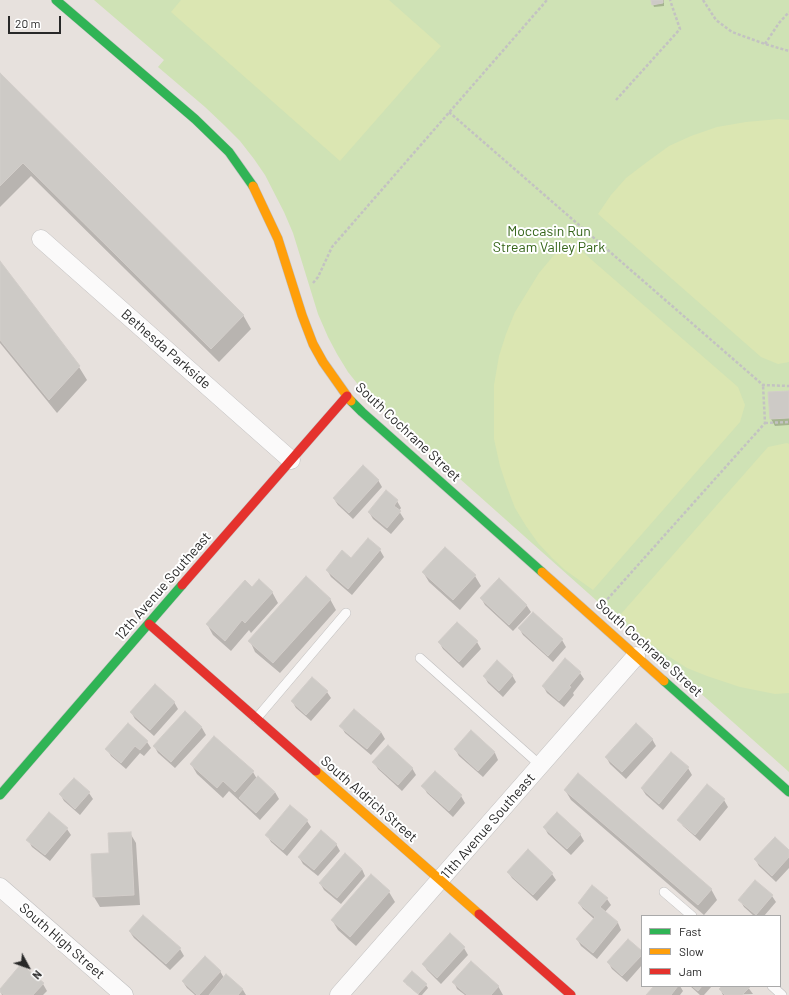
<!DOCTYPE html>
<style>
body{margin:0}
#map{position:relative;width:789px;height:995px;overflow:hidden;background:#e7e1dd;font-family:Barlow,sans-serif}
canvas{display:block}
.legend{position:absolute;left:641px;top:915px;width:140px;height:72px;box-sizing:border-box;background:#fff;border:1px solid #a9a9a9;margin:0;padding:5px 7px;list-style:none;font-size:12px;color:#282828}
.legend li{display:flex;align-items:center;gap:8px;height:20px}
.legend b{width:20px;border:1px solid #a9a9a9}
.north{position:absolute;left:8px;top:947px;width:40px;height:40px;-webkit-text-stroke:3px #fff;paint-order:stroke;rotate:131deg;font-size:11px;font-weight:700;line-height:16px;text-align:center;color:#282828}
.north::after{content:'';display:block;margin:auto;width:14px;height:18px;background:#282828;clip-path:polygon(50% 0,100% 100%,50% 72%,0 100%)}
.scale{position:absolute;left:8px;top:16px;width:53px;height:18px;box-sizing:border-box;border:2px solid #282828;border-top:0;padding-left:5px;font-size:12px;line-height:14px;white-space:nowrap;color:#282828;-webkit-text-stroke:3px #fff;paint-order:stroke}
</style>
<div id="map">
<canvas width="789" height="995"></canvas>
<ul class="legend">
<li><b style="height:5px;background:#30b455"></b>Fast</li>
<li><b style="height:5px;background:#ff9f0a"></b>Slow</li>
<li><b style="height:5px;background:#e5322d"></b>Jam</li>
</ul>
<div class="north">N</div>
<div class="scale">20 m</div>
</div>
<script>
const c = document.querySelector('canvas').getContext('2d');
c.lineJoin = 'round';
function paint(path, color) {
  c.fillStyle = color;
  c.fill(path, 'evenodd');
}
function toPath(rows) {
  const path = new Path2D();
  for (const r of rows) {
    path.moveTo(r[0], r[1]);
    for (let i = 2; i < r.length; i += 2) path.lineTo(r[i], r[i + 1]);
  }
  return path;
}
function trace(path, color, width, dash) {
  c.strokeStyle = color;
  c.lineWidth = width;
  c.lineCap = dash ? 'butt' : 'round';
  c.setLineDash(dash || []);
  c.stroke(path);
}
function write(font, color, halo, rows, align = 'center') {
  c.font = font + ' Barlow,sans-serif';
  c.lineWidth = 4;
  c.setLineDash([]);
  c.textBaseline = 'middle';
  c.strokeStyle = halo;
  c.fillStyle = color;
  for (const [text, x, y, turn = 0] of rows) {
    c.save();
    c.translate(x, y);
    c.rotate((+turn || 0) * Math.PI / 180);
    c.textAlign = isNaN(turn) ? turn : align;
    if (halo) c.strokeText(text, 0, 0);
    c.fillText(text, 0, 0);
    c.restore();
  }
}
const green = toPath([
 [94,0,789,0,789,772,377,405,364,392,348,372,337,354,328,337,318,314,293,233,284,212,265,175,254,159,240,141,224,125,205,107,158,67,164,60]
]);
const pitch = toPath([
 [181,0,389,0,441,46,340,161,171,12],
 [779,119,789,120,789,362,778,364,761,357,598,214,611,195,626,178,647,162,669,146,691,136,717,127,746,122],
 [570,241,738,387,745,405,740,422,593,590,565,570,552,558,538,543,526,526,515,508,507,487,500,466,494,439,494,385,499,356,506,334,515,312,539,273,554,255],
 [787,443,789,444,789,693,775,694,740,687,707,676,687,668,665,654,642,637,620,615,768,447]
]);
const shadow = toPath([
 [652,0,664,0,664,6,654,7,653,4],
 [0,75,243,315,251,329,219,362,31,176,0,207],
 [0,263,79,367,87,380,57,413,0,343],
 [789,392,789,425,775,426,771,419],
 [378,480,382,487,353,519,338,505,334,499],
 [397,501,401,508,399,511,404,519,391,534,373,519,369,512],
 [368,540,380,550,384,557,352,595,331,577,327,570,351,559],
 [423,572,475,576,481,586,460,610,429,582],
 [499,580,527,606,531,612,513,631,485,605,481,598],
 [252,588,272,592,278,603,251,633,249,630,231,651,213,635,207,624],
 [330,599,336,610,280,673,255,652,250,641],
 [533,613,562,640,566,647,553,662,523,635,519,628],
 [457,623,477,642,481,649,463,668,443,649,439,642],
 [580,673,584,679,573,693,574,695,564,707,547,693,543,686],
 [512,675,516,682,503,697,488,683,484,676],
 [327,692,331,698,311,721,296,708,292,701],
 [174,702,178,709,154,736,135,719,131,712],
 [354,710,381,732,385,739,371,755,345,733,341,726],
 [185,713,202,728,206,735,175,768,158,753,154,746],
 [471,732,495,753,498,760,483,777,459,756,455,749],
 [652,739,656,746,626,779,610,764,606,757],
 [147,742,151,748,144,756,140,753,126,769,111,756,107,749],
 [671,754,688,768,692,775,663,810,646,795,642,789],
 [374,762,412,768,416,775,402,791,378,769],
 [191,764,253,772,257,779,275,792,279,799,260,820,229,791,223,798,197,774],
 [435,773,461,796,465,803,453,817,427,793,423,786],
 [707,786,724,800,728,807,700,841,683,826,679,820],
 [565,790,711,889,717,900,704,915,571,800],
 [89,793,93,799,80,815,64,801,60,794],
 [291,807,307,821,311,827,287,856,271,842,267,835],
 [544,827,580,834,584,841,571,855,548,834],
 [67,829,71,835,50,861,32,847,28,840],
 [130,833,136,843,140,905,100,907,94,897,92,855,110,854],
 [336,844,340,851,318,876,303,864,299,857],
 [528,851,552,874,556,880,537,901,512,878,508,872],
 [789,851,789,868,776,882,759,866,755,859],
 [362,869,365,876,341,904,324,890,320,883],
 [389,892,395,902,356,946,338,930,332,920],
 [772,896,776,902,764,916,754,916,744,907,740,900],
 [607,899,611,905,605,912,618,923,621,930,597,959,581,946,577,939,594,919,583,909,579,903],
 [130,932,180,949,184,956,170,970,134,938],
 [450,935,464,948,468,955,441,984,427,970,423,964],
 [642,953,642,965,627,982,612,969,608,962],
 [220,971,224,978,226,976,243,990,246,995,195,995,187,988,183,982],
 [412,972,426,985,428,988,422,995,419,995,406,984],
 [454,982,498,986,503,995,465,995,457,989],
 [43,984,47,991,43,995,2,995,0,991,0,990],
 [655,986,680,986,683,991,680,995,648,995],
 [690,986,712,986,704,995,700,995],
 [723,986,747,986,753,994,723,995,720,989]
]);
const building = toPath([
 [651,0,663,0,663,3,652,5,651,0],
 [0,73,244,315,211,349,23,163,0,186,0,73],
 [0,261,80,366,49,400,0,340,0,261],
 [789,391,789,418,770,419,768,392,789,391],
 [363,465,379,480,349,513,333,498,363,465],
 [386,490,398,500,394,506,401,511,387,528,368,512,386,490],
 [368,538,381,549,348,589,326,570,342,550,351,558,368,538],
 [445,547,476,575,453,600,422,572,445,547],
 [306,576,331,599,273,663,248,641,306,576],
 [499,578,527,605,509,625,480,598,499,578],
 [259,579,273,592,245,623,242,620,225,641,206,624,245,580,252,587,259,579],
 [533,612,563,639,548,656,518,628,533,612],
 [457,622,478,641,459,662,438,642,457,622],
 [565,658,581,672,569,686,571,687,559,701,542,686,565,658],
 [497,660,513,675,499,691,483,676,497,660],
 [312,677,328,691,306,715,291,701,312,677],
 [155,684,175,702,150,730,130,712,155,684],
 [354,709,381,732,367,749,339,726,354,709],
 [185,711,202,727,171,762,153,746,185,711],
 [128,723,148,741,140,750,135,746,121,763,105,749,128,723],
 [636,723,653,739,622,772,605,757,636,723],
 [471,730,495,752,478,771,454,749,471,730],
 [214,736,254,771,235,792,223,781,217,788,190,764,214,736],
 [388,745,413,768,398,785,372,762,388,745],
 [671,752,689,767,659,804,641,788,671,752],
 [435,771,462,795,449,811,421,786,435,771],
 [578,773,712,889,698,905,564,790,578,773],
 [258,776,275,792,256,813,239,798,258,776],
 [74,778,90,792,75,809,59,794,74,778],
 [707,784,725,799,695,835,677,820,707,784],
 [290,805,308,820,283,850,265,835,290,805],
 [49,812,68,828,45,855,26,840,49,812],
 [557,812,581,834,567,849,543,827,557,812],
 [321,830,337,844,314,870,298,857,321,830],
 [131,832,134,895,93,897,91,854,109,853,108,833,131,832],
 [775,837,789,850,789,857,772,876,754,859,775,837],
 [528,849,553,873,533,895,507,872,528,849],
 [345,853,362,869,337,898,319,883,345,853],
 [371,874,390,891,350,937,331,920,371,874],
 [755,880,773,895,756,915,738,900,755,880],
 [592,885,608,898,600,907,618,922,593,953,576,939,595,917,578,903,592,885],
 [143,915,181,948,166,964,129,931,143,915],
 [450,933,465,947,437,978,422,964,450,933],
 [628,939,642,951,642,955,622,976,607,962,628,939],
 [205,956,221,971,199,995,197,995,182,981,205,956],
 [471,961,499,986,491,995,467,995,452,982,471,961],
 [21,964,44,983,33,995,4,995,0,992,0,989,21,964],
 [412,971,427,984,418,994,403,981,412,971],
 [226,974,243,989,238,995,209,995,226,974],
 [654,986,678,986,671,995,646,995,654,986],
 [692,986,702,986,698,991,692,986],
 [722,986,749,986,750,987,742,995,725,995,719,989,722,986]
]);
const path = toPath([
 [703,0,716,20,732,32,765,44,789,51],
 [765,44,779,23,789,12],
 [616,100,680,29,670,0],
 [449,112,763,385,789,386],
 [313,283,318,277,332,247,547,0],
 [765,423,789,422],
 [604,603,765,423,763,385]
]);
const lane = toPath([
 [420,658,540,765],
 [256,719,346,613],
 [664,892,692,916],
 [772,986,782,995]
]);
const street = toPath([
 [41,239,291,460],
 [0,887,124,995],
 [339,995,636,656]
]);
const fast = toPath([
 [56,0,195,119,229,152,253,186],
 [351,401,362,412,542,572],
 [664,681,789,792],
 [0,795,182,585]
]);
const slow = toPath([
 [253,186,278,239,302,315,313,344,323,362,347,396,351,401],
 [542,572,664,681],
 [316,771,479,914]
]);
const jam = toPath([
 [182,585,347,396],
 [149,624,316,771],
 [479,914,571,995]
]);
const parkNames = [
 ["Moccasin Run",549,231],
 ["Stream Valley Park",549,247]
];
const streetNames = [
 ["Bethesda Parkside",166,349,41],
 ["South Cochrane Street",408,432,43],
 ["12th Avenue Southeast",163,586,-49],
 ["South Cochrane Street",649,648,42],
 ["South Aldrich Street",369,799,41],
 ["11th Avenue Southeast",488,826,-49],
 ["South High Street",62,941,41]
];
paint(green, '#cfe2b5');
paint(pitch, '#dbe6b2');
paint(shadow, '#0003');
paint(building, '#cdcac6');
trace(building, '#d2cdc9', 1);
trace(lane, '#c0bfbf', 10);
trace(street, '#c0bfbf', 19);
trace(fast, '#c0bfbf', 10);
trace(slow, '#c0bfbf', 10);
trace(jam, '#c0bfbf', 10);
trace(path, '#c3c2c2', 2.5, [3, 2]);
trace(lane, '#fbfafa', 9);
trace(street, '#fbfafa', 18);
trace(fast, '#30b455', 9);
trace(slow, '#ff9f0a', 9);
trace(jam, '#e5322d', 9);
write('14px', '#346418', '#fff', parkNames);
write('14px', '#282828', '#fff', streetNames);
</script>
